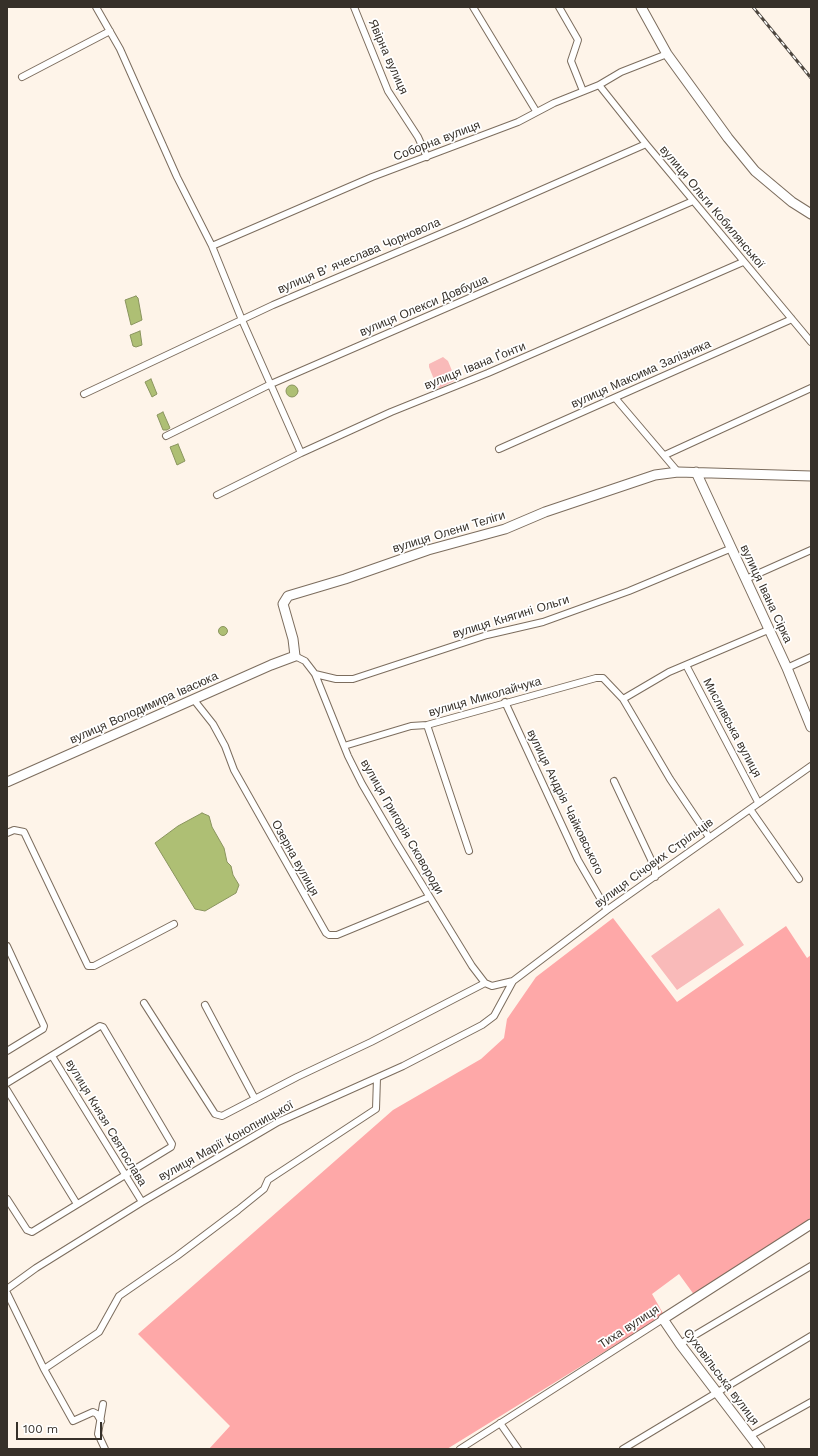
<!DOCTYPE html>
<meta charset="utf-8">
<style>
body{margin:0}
#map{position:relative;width:818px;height:1456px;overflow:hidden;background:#fef4e9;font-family:"Work Sans",sans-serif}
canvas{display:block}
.frame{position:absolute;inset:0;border:8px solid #363029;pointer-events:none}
.scale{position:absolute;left:16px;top:1422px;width:86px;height:18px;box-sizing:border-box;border:2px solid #363029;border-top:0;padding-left:5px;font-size:12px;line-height:14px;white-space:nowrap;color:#363029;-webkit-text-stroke:3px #fff;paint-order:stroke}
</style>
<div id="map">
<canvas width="818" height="1456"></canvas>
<div class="frame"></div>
<div class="scale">100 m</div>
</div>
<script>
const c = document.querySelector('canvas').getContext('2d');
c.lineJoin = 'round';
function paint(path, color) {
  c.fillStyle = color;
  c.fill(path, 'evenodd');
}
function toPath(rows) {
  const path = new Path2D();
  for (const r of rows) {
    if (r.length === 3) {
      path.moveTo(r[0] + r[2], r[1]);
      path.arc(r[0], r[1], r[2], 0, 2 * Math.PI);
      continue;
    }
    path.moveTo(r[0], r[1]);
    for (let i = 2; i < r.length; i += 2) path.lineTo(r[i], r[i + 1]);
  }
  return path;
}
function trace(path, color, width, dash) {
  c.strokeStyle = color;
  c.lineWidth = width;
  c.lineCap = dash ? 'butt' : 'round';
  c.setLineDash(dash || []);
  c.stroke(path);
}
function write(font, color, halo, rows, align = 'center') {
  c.font = font + ' "Work Sans",sans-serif';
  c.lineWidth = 3.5;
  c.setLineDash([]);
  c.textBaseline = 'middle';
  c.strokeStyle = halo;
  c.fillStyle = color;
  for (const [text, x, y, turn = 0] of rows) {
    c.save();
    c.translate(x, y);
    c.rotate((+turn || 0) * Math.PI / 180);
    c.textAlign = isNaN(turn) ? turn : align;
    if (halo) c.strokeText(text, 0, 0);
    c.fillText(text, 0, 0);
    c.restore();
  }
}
const green = toPath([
 [443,357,448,361,455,378,454,381,440,388,437,387,429,367,429,364],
 [719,908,744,945,677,990,651,956]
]);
const forest = toPath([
 [613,918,677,1002,786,926,807,958,811,955,811,1219,695,1296,679,1274,652,1294,664,1315,447,1449,209,1449,230,1426,138,1334,393,1110,481,1059,504,1038,507,1019,536,977]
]);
const water = toPath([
 [136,296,138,298,142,320,131,325,125,300,136,296],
 [140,331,142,345,136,347,133,346,130,335,140,331],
 [151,379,157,394,152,397,145,382,151,379],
 [292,391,6],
 [163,412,170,428,167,430,163,430,157,415,163,412],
 [178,444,185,461,177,465,170,447,178,444],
 [223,631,4.5],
 [202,813,209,816,212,827,224,848,227,862,231,866,233,875,239,885,236,893,205,911,195,909,155,843,178,826,202,813]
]);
const street = toPath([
 [96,7,120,49,177,177,212,246,242,320,301,453],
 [354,7,388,91,418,137,427,157],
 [473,7,536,111],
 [559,7,578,40,571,61,583,91],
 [22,77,110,31],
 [599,85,646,144,811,342],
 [212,246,372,177,518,122,554,103,599,85,621,72,667,54],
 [84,394,273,305,466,223,646,144],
 [616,399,678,472],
 [166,436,271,384,693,201],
 [499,449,792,319],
 [665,455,811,388],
 [217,495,301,453,391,412,488,373,743,262],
 [746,579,811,550],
 [295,656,305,661,315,674,348,756,362,784,396,842,472,966,485,983,492,986,513,981,607,910,811,766],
 [686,665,758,802],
 [787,668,811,657],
 [315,674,336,679,353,679,487,635,543,622,629,591,732,548],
 [623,699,669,672,768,630],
 [194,700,213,724,225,746,234,770,326,933,329,935,337,935,429,897],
 [505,702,578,860,607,910],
 [427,725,469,851],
 [344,746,411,726,427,725,596,678,603,678,623,699,670,779,709,837],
 [614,781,655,868,655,877],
 [750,809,799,879],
 [7,833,14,830,24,832,88,966,94,966,174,924],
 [7,946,44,1026,43,1029,7,1051],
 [144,1003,215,1114,222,1116,297,1077,371,1042,485,983],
 [205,1005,255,1099],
 [52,1056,142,1202],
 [7,1083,100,1026,103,1027,172,1144,171,1147,32,1232,27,1230,7,1199],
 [7,1090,77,1204],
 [7,1289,36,1268,142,1202,278,1122,403,1066,482,1025,494,1016,513,981],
 [7,1293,44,1369],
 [680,1344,811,1266],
 [103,1404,98,1434,105,1449],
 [101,1421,97,1414,93,1412,73,1421,44,1369,99,1332,119,1296,177,1256,238,1210,264,1189,268,1180,376,1109,377,1078],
 [500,1423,518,1449],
 [750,1436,811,1402],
 [460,1449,663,1319],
 [623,1449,811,1336]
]);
const secondary = toPath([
 [641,7,667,54,728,138,755,171,792,202,811,214],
 [696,472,787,668,811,727],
 [7,782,271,665,295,656,293,639,283,604,288,596,345,579,428,550,505,529,545,512,655,475,678,472,811,476],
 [760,1449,680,1344,663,1319,811,1224]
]);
const rail = toPath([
 [753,7,811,78]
]);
const streetNames = [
 ["Явірна вулиця",388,57,66],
 ["Соборна вулиця",437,141,-21],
 ["вулиця Ольги Кобилянської",712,207,50],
 ["вулиця Вʼячеслава Чорновола",359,256,-23],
 ["вулиця Олекси Довбуша",424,306,-23],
 ["вулиця Івана Ґонти",475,366,-22],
 ["вулиця Максима Залізняка",641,374,-24],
 ["вулиця Олени Теліги",449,532,-17],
 ["вулиця Івана Сірка",766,594,65],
 ["вулиця Княгині Ольги",511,617,-17],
 ["вулиця Миколайчука",485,697,-16],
 ["вулиця Володимира Івасюка",144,708,-24],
 ["Мисливська вулиця",732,728,62],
 ["вулиця Андрія Чайковського",565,802,64],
 ["вулиця Григорія Сковороди",402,827,60],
 ["Озерна вулиця",295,858,61],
 ["вулиця Січових Стрільців",654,863,-36],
 ["вулиця Князя Святослава",106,1123,59],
 ["вулиця Марії Конопницької",226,1141,-29],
 ["Тиха вулиця",629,1327,-33],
 ["Суховільська вулиця",721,1377,53]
];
paint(green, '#f9bab9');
paint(forest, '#fea8a8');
paint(water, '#aebf74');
trace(water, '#8a945e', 1);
trace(street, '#7c6d5e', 8);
trace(secondary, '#7c6d5e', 11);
trace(street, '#fff', 6);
trace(secondary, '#fff', 9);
trace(rail, '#4d463f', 3);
trace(rail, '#fff', 1.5, [4.5]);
write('12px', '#363029', '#fff', streetNames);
</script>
